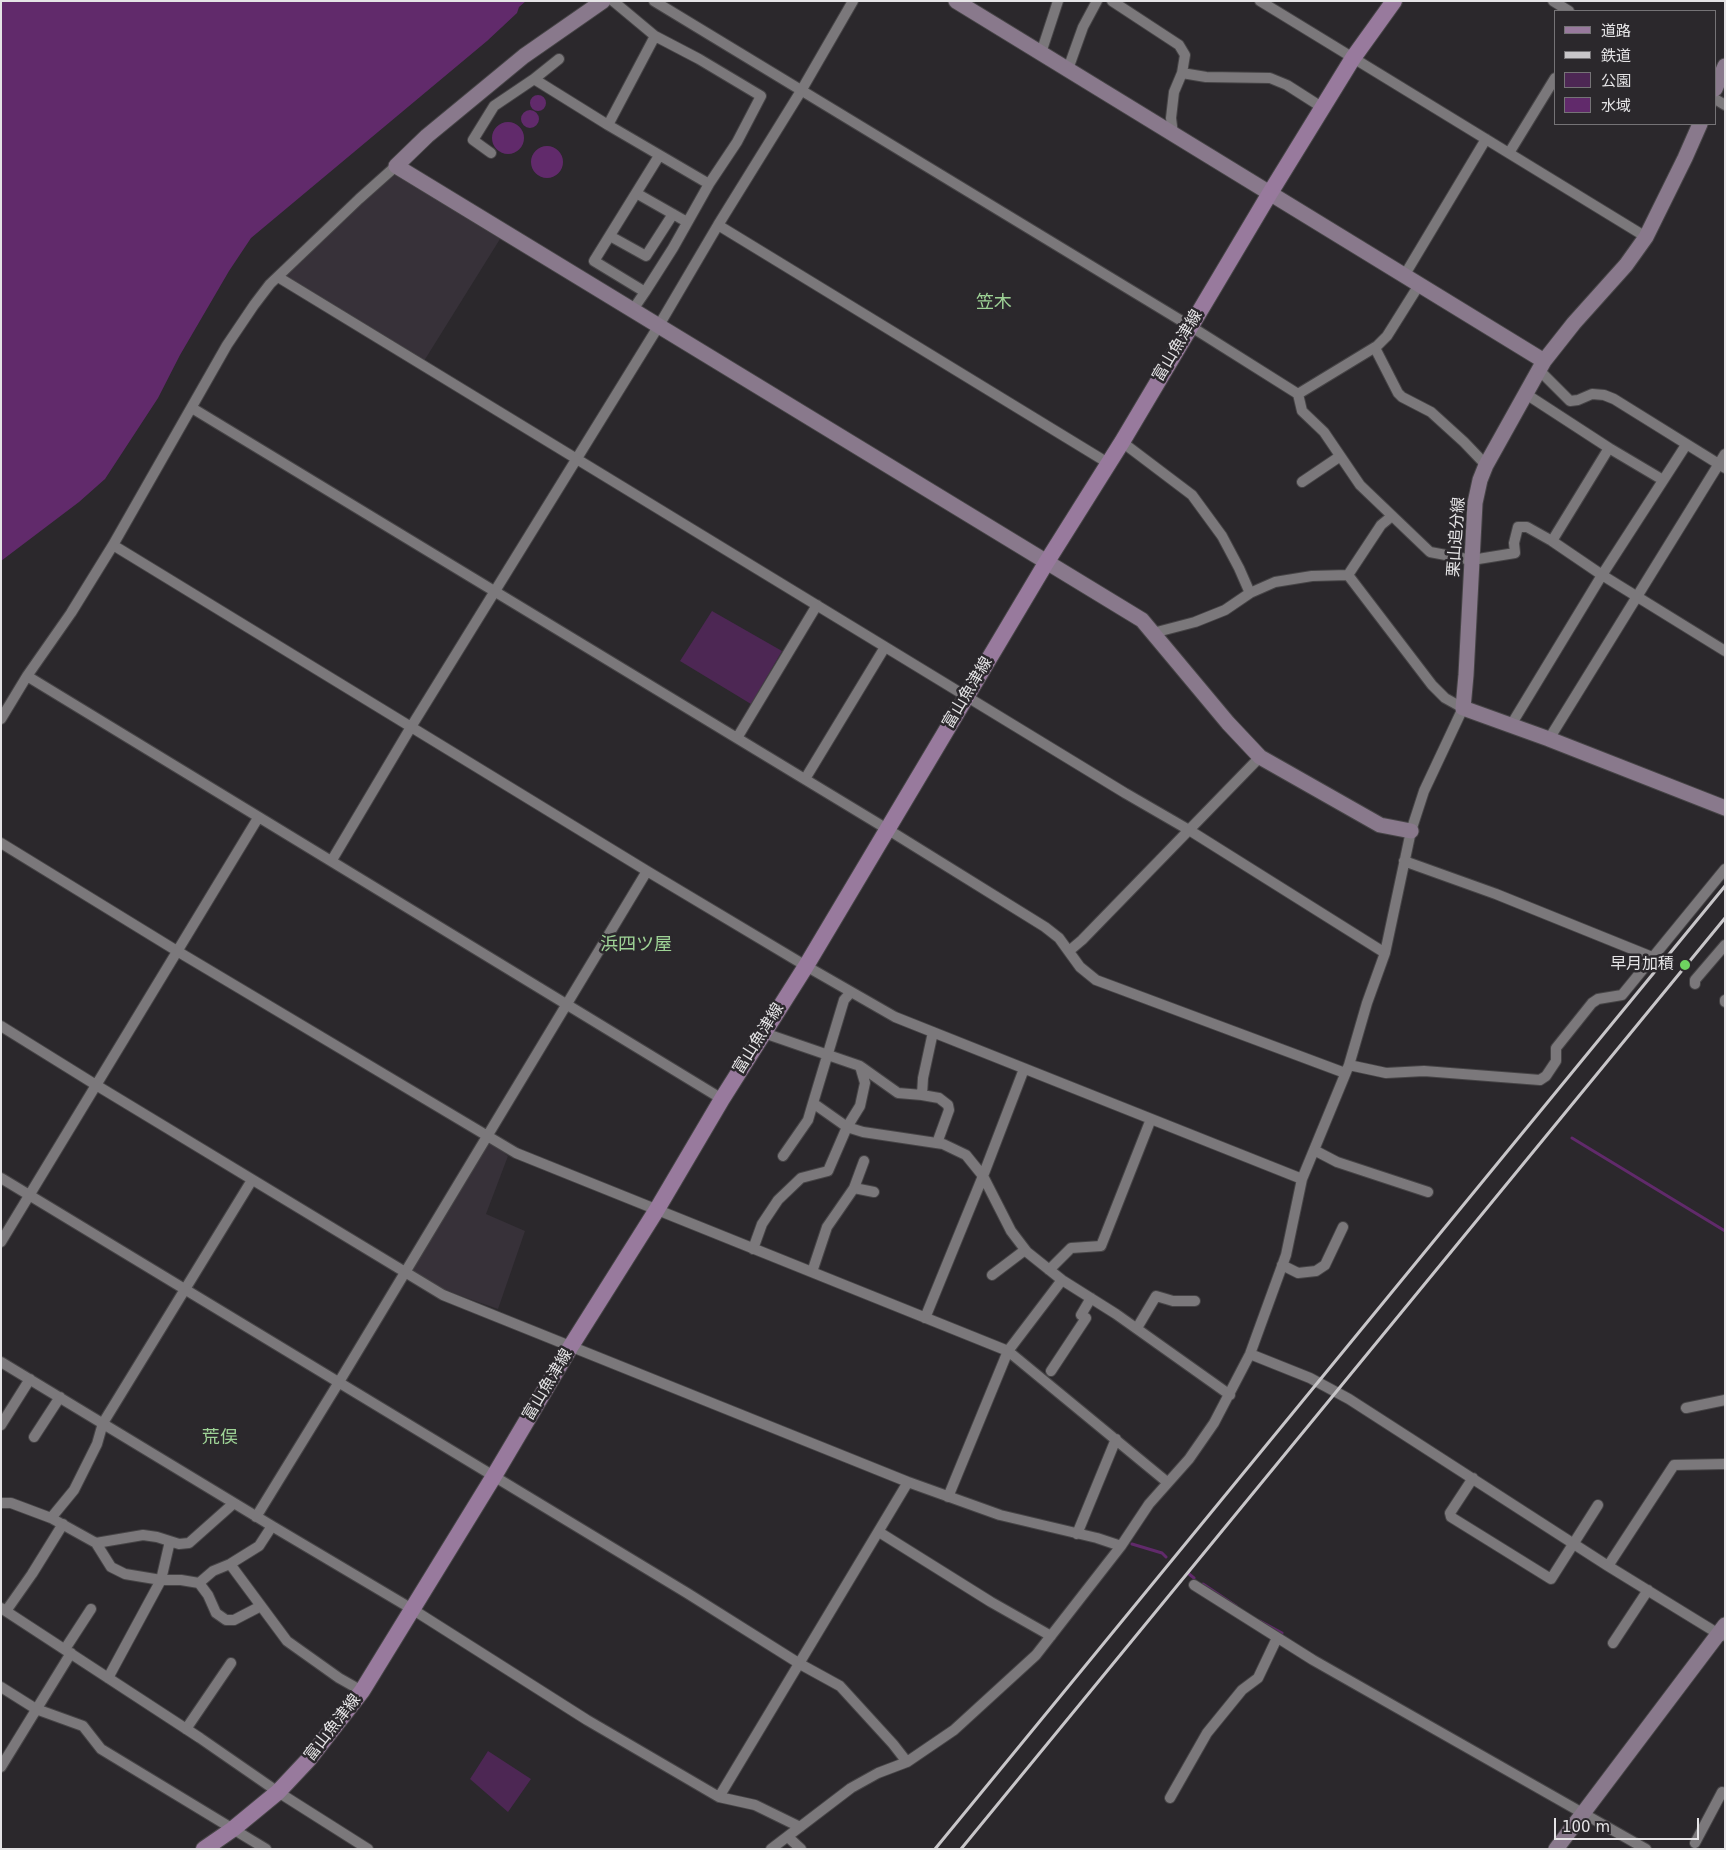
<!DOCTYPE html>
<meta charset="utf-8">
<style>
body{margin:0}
#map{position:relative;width:1726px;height:1850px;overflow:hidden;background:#2b282c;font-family:"DejaVu Sans","Noto Sans JP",sans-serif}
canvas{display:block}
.frame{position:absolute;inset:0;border:2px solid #e5e4e6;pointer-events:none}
.legend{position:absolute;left:1554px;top:10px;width:162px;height:115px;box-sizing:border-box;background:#2b282c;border:1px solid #757376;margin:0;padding:6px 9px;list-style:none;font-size:15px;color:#e5e4e6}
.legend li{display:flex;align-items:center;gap:10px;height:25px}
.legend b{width:25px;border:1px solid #757376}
.scale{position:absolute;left:1554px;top:1818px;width:145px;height:22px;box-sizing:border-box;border:2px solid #e5e4e6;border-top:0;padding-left:6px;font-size:15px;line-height:18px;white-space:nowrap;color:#e5e4e6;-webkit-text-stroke:4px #2b282c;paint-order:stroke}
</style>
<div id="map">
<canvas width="1726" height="1850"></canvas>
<div class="frame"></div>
<ul class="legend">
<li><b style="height:6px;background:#987a9d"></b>道路</li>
<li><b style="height:6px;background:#c8c6c9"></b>鉄道</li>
<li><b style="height:14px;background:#4d2754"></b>公園</li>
<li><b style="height:14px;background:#612a6b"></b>水域</li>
</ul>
<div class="scale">100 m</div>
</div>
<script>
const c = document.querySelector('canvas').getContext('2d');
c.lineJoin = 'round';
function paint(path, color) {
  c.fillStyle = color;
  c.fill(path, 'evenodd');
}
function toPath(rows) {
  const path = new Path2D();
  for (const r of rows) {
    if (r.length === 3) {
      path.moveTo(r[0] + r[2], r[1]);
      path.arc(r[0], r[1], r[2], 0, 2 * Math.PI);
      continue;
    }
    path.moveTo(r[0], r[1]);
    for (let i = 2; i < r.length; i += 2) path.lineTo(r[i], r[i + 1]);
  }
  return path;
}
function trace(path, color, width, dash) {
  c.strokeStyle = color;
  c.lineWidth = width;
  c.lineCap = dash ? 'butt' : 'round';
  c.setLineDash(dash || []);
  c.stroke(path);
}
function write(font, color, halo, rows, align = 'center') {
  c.font = font + ' "DejaVu Sans","Noto Sans JP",sans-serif';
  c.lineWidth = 5;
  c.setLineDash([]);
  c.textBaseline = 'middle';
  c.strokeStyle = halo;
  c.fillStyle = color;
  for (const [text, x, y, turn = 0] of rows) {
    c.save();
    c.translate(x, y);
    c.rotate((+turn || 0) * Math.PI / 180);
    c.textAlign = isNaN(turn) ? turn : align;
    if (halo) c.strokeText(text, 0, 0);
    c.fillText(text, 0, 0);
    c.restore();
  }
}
const built = toPath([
 [396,174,500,239,424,361,285,276,336,225],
 [489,1141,508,1156,486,1214,525,1231,498,1309,444,1290,412,1271]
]);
const green = toPath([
 [712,611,782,651,751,704,680,661],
 [488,1751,531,1779,508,1812,470,1779]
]);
const water = toPath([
 [1,1,526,1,519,7,517,13,487,41,251,238,229,271,180,355,158,398,105,479,79,502,1,561],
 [538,103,8],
 [530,119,9],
 [508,138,16],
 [547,162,16]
]);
const stream = toPath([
 [1572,1138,1725,1231],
 [1132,1544,1162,1553,1166,1557],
 [1189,1574,1194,1578],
 [1203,1584,1236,1606],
 [1260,1621,1282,1633]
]);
const street = toPath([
 [654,1,1190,326,1298,394,1302,411,1324,432,1360,485,1430,552,1472,560,1515,553,1514,543,1518,527,1527,527,1552,541,1602,575,1511,725],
 [1112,1,1179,45,1185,55,1182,73,1174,92,1171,118,1173,134],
 [1260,1,1646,237],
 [1553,1,1569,11],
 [1041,53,1058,1],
 [559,59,534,79,608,125,655,36,613,1],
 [1068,69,1083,27,1097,1],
 [1182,73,1206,77,1270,78,1287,85,1323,108],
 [1715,99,1725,105],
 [608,125,709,184,737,142,761,96,699,59,655,36],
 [491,153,473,140,494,106,534,79],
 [1509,153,1555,78],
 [636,193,687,222],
 [718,225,1108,463],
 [610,236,646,256,673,214],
 [1404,276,1486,139],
 [278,277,1125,793,1189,830,1385,953],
 [645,292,673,248,709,184],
 [632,311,645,292,594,261,659,156],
 [1375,348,1398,393,1402,397,1431,412,1464,442,1486,465],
 [1539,370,1570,401,1578,400,1592,394,1604,395,1614,399,1725,468],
 [1298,394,1377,346,1387,336,1419,285],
 [1526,394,1609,448],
 [192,408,887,829,1045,927,1059,938,1080,967,1096,980,1345,1073],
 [1122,442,1192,495,1222,536,1239,568,1250,593],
 [1686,445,1602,575,1725,651],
 [1302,482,1339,457],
 [1552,541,1609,448,1663,480],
 [113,545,647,871,806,966,895,1017,1302,1179],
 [1348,575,1381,525,1392,516],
 [1153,633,1195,622,1225,610,1250,593,1275,582,1312,576,1348,575],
 [27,676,722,1099],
 [1,719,27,676,71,613,113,545,227,345,254,305,270,284,359,199,396,166],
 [737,738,817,605],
 [1549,739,1725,454],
 [805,779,885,647],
 [1,843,177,951,516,1153,1008,1351,1167,1482],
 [332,860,411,727,658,327,718,225,801,91,853,1],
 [1404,861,1496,894,1652,957],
 [1069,951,1082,940,1260,757],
 [1695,984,1695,980,1725,945],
 [851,992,844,1000,813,1103,847,1127,863,1132,943,1144,966,1155,983,1176,1011,1231,1027,1252,1062,1280,1116,1314,1230,1395],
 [1725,1000,1725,1002],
 [1,1026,96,1085,443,1295,908,1482,1000,1515,1097,1538,1121,1546],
 [1349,1065,1386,1073,1424,1071,1540,1080,1546,1076,1556,1061,1556,1048,1592,1003,1598,999,1622,995,1725,869],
 [860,1066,898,1093,922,1095,923,1078,933,1032],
 [922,1095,939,1098,948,1105,949,1110,937,1143],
 [1314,1150,1337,1162,1428,1192],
 [783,1156,808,1120,813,1103],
 [1,1178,687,1593,800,1664,840,1686,893,1744,907,1762],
 [854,1188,874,1192],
 [1,1242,258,818],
 [753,1249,762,1224,778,1200,801,1178,828,1171,847,1127,860,1106,865,1083,860,1066,764,1033],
 [1282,1265,1298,1273,1316,1271,1325,1265,1343,1227],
 [1049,1270,1071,1248,1101,1246,1151,1119],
 [812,1272,827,1227,854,1188,864,1161],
 [992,1275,1025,1250],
 [925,1318,983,1176,1024,1069],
 [1137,1328,1156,1296,1173,1301,1195,1301],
 [1250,1354,1310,1378,1349,1399,1608,1566,1722,1636],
 [1,1362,272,1526,412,1609,587,1720,719,1797,755,1805,800,1827],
 [1051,1371,1086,1318,1081,1315,1091,1298],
 [1686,1408,1725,1400],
 [1,1425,30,1379],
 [34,1437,60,1397],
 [1473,1478,1450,1513,1451,1517,1551,1579,1598,1505],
 [948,1497,1008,1351,1062,1280],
 [1,1503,11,1503,51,1518,96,1543,143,1535,157,1537,179,1544,189,1543,234,1503],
 [256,1517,339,1382,647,871],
 [51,1518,74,1490,97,1444,103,1423,252,1180],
 [879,1532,991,1602,1051,1636],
 [1077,1534,1116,1439],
 [96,1543,111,1567,125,1574,161,1580,181,1580,199,1583,213,1571,230,1564,259,1546,272,1526],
 [230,1564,287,1641,339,1678,362,1691],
 [1608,1566,1674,1465,1725,1464],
 [199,1583,208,1595,216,1613,226,1620,234,1620,261,1606],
 [1194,1585,1313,1660,1646,1849],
 [1,1608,200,1738,278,1792,368,1849],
 [6,1611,32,1574,63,1524],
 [1613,1643,1648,1590],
 [65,1649,91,1609],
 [108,1678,161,1580,170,1541],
 [1,1687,36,1709,83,1726,101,1749,266,1849],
 [186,1729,231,1663],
 [1,1767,71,1653],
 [719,1797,908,1482],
 [1170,1798,1207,1733,1242,1690,1258,1678,1277,1638],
 [788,1837,801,1849],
 [1695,1843,1722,1792,1725,1794],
 [771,1849,851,1788,878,1773,907,1762,954,1730,1036,1655,1121,1546,1149,1504,1189,1459,1214,1423,1250,1354,1286,1255,1302,1179,1349,1065,1367,1003,1385,953,1411,831,1424,791,1463,708,1445,698,1432,685,1348,575]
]);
const secondary = toPath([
 [603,1,524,56,427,136,396,166,1142,620,1228,723,1260,757,1380,825,1411,831],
 [956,1,1544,361],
 [1715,89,1725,66],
 [1700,124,1685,158,1646,237,1626,265,1574,323,1544,361,1486,465,1480,480,1475,503,1466,675,1463,708,1549,739,1725,808],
 [1556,1849,1725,1625]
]);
const primary = toPath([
 [204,1849,233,1829,278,1792,309,1759,362,1691,494,1476,571,1346,656,1211,722,1099,806,966,1046,563,1122,442,1270,193,1353,58,1394,1]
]);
const rail = toPath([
 [935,1849,1725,886],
 [961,1849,1725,918]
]);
const markers = [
 [1685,965,6,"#6ed360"]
];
const streetNames = [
 ["富山魚津線",1178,346,-59],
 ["栗山追分線",1457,537,-86],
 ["富山魚津線",968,693,-59],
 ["富山魚津線",759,1039,-58],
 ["富山魚津線",548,1385,-59],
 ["富山魚津線",333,1728,-52]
];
const poiNames = [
 ["早月加積",1674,965]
];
const neighbourhoodNames = [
 ["笠木",994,303],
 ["浜四ツ屋",636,945],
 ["荒俣",220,1438]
];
paint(built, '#373139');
paint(green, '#4d2754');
paint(water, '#612a6b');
trace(stream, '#612a6b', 3);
trace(street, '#464446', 12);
trace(secondary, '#464446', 17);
trace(primary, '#464446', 18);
trace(street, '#7b787b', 10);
trace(secondary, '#89798c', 15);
trace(primary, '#987a9d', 16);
trace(rail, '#c8c6c9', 3);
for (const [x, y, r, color] of markers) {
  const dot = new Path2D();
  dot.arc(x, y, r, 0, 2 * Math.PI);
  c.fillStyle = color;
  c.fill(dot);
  trace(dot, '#2b282c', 2);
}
write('16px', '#e5e4e6', '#2b282c', streetNames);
write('16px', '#e5e4e6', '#2b282c', poiNames, 'right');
write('18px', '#9ed396', '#2b282c', neighbourhoodNames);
</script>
